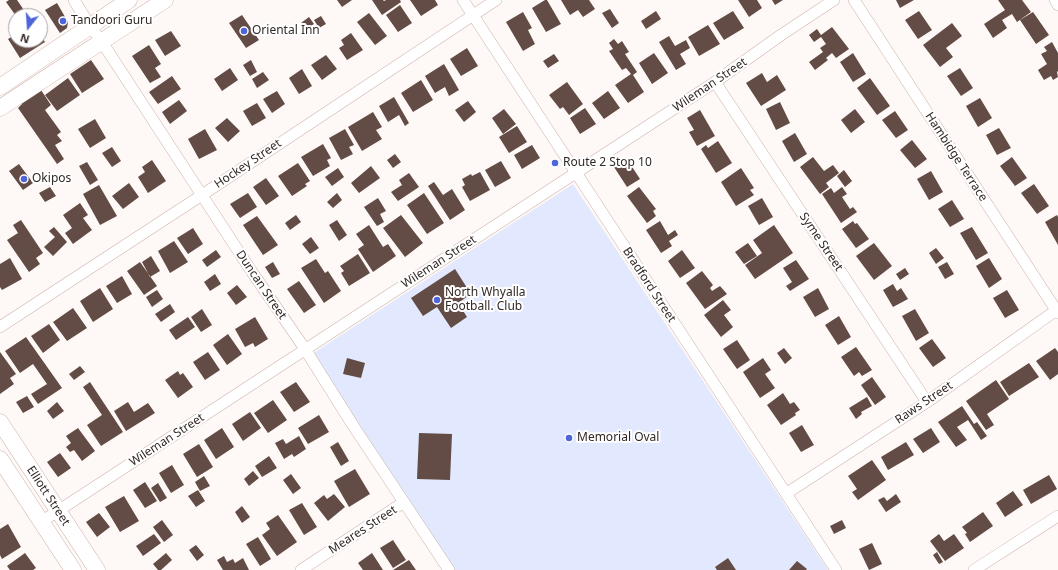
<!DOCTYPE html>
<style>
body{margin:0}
#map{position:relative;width:1058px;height:570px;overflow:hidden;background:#fef8f6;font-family:"Noto Sans",sans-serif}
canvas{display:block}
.north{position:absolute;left:8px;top:8px;width:40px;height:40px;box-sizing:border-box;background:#fff;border:1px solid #ada9a8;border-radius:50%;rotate:197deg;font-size:11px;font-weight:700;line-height:16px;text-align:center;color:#322825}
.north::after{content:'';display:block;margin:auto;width:14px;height:18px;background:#4e65da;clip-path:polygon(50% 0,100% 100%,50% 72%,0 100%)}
</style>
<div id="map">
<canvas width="1058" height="570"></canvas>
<div class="north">N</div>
</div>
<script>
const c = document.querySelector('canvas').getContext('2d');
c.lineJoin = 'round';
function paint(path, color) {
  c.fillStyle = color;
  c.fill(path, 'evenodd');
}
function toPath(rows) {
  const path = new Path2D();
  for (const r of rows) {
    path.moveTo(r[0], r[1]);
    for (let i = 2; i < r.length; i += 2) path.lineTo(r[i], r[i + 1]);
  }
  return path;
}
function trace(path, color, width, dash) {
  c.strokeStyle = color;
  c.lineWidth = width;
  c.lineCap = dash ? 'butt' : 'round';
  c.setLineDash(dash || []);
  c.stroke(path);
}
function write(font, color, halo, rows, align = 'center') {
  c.font = font + ' "Noto Sans",sans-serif';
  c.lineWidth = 4;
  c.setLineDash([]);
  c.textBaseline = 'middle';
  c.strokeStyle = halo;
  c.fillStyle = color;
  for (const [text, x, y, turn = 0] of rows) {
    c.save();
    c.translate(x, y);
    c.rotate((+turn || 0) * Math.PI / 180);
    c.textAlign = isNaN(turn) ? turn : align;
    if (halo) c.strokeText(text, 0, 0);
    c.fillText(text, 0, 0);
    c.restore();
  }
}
const green = toPath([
 [573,184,828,570,454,570,312,354]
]);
const building = toPath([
 [9,0,17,0,28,16,16,16,16,27,11,19,16,16,6,2],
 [337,0,352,0,342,7],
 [372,0,383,0,384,1,386,0,400,0,401,2,382,15],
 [410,0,435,0,438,5,421,16],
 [545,0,547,0,561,24,546,32,532,8],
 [561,0,589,0,595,9,583,17,578,10,570,15],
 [738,0,757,0,762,8,749,17],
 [772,0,783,0,775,5],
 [896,0,914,0,900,8],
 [998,0,1022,0,1031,12,1017,22,1012,14,1002,20,1007,28,993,38,984,24,1005,10],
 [57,3,68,22,67,28,60,33,45,10],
 [400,5,412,23,398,32,386,15],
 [610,9,619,23,612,28,602,13],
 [656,11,661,19,646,29,641,21],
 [733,11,744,28,724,40,713,23],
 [919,11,932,30,918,39,905,20],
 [523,12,532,28,528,30,535,44,523,51,506,22],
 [1033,12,1049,35,1036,44,1020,20],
 [369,13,387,36,375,45,357,22],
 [242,15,259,40,246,48,229,23],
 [321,16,326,24,319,28,314,20],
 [309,17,314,24,306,29,301,23],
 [952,23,962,36,946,48,953,57,940,67,923,45],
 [708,25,720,44,699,56,688,37],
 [832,27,849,49,836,58,832,53,826,58,828,60,815,70,809,62,823,52,820,48,826,44,821,37,814,42,809,35,817,29,821,35],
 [171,31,181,46,165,56,155,40],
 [351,33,363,50,347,60,339,48,344,45,341,40],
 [16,34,16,40,40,40,40,35,45,42,20,58,8,39],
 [669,36,675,46,686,40,690,48,680,54,686,64,676,70,659,42],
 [614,39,618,44,622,41,629,52,625,54,637,72,633,75,644,92,628,103,615,85,631,74,626,68,622,70,609,51,613,49,609,43],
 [1052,42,1058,53,1058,71,1057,72,1058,77,1053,80,1051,76,1044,80,1038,70,1047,64,1041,54,1047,51,1044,47],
 [149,45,161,64,155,68,161,77,150,83,132,56],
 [467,48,478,66,461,76,450,59],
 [654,53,668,73,652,84,639,63],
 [853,53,866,74,853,82,840,62],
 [554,54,559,61,548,68,543,61],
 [326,55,337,69,322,80,311,65],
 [91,60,104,79,82,93,70,74],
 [251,60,257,72,250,76,243,65],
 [444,64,459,90,449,96,445,87,435,93,425,76],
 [230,68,238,80,222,91,214,79],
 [960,68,973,88,961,96,947,76],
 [302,69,312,86,299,94,289,78],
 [263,72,269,80,257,88,252,79],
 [762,73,767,82,777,75,786,90,761,106,746,83],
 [172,76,181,89,158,104,149,92],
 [68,78,80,95,57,111,45,95],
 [870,78,890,106,877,115,857,88],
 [421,80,433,100,413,112,401,93],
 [567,82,583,104,569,115,563,107,560,109,549,95],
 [39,87,51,105,45,110,61,132,57,135,62,141,55,145,64,159,57,164,18,108,22,104,20,100],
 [277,91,285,104,272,113,263,99],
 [608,91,620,108,604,119,592,103],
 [394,97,409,123,405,126,399,115,388,122,379,106],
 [980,98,992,118,978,127,966,106],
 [179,100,187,111,170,124,162,112],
 [468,101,476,112,464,122,455,110],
 [780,102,790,123,776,130,766,109],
 [257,103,266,118,252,126,243,111],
 [585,108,596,124,580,134,570,118],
 [504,109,516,124,503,134,492,118],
 [855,109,865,122,851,133,841,120],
 [700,110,715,136,697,146,689,132,694,130,687,118],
 [895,111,908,130,896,138,882,120],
 [373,112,382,127,376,130,382,139,362,151,348,127],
 [227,118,240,131,228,142,215,128],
 [95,119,106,138,90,148,78,129],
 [517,126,527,142,509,153,499,137],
 [999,128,1011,148,997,155,986,135],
 [205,129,217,150,199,159,188,139],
 [345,129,354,145,349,147,353,154,341,160,329,138],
 [795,133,807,154,794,162,782,141],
 [912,140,927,159,915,168,900,150],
 [718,141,732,163,716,173,701,149,706,145,708,148],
 [323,144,331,158,327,160,330,166,313,176,301,157],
 [532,145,540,158,522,169,514,155],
 [112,147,121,161,112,167,102,153],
 [395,154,401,162,393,168,387,160],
 [813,157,824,171,833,165,839,173,826,183,829,187,820,194,800,167],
 [1012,157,1027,178,1015,186,1000,166],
 [627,159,640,179,627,187,614,167],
 [152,160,166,181,148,193,138,177,145,172,142,167],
 [501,161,511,178,495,187,485,170],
 [87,162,98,180,90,185,79,166],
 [298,163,310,181,305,184,307,186,292,196,278,176],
 [19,164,33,183,23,190,9,171],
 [371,166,380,178,359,193,351,183],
 [338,168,344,177,332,186,325,177],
 [741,168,754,188,750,190,754,195,736,206,721,182],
 [844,170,852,181,845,187,837,176],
 [931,171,943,192,929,200,917,179],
 [480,172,490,190,470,201,462,187,465,185,462,179,471,174,472,176],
 [409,173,419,187,398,201,391,192,402,185,399,180],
 [266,178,279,196,266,205,253,187],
 [434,182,443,195,452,189,465,210,450,220,428,186],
 [129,183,139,197,123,209,112,196],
 [1034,184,1049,206,1037,214,1021,193],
 [99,185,117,216,100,225,83,194],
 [50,187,56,196,45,202,39,193],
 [639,187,656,209,653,211,656,216,647,223,627,196],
 [842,187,847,194,842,197,850,209,853,207,857,212,841,223,822,194,831,188,834,193],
 [248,193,257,207,240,218,230,204],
 [337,193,342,200,333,208,327,202],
 [424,193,444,223,427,234,407,205],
 [378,198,386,211,380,214,384,222,377,226,364,207],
 [762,198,773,217,759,225,748,206],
 [952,200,964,219,950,227,938,209],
 [80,203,88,215,83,218,92,230,73,244,65,233,72,228,63,215],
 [296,215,301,222,290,230,285,223],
 [401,215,423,243,405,257,383,228],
 [1057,215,1058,217,1058,245,1045,222],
 [257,216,278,245,263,255,243,225],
 [21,220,43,253,36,258,40,264,29,272,7,240,18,233,13,225],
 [337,220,347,235,339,241,329,225],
 [660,221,668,235,675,230,678,235,669,241,672,246,661,253,646,230],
 [853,221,855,224,857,223,869,239,856,248,842,229],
 [369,225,383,247,388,244,396,256,373,272,358,249,364,245,356,234],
 [774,225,793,253,755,279,745,265,762,253,753,240],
 [54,227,67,242,53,256,44,247,55,237,49,231],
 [972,227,988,253,976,260,960,233],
 [193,228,203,244,188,254,177,238],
 [311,237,319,248,310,254,302,244],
 [174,241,188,262,170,273,158,251],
 [748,243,757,256,744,264,735,252],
 [874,243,892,266,874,280,856,256],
 [936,248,944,258,936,264,929,253],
 [216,250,221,257,207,267,202,260],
 [682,250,695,268,680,278,668,261],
 [358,254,370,273,349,286,341,273,344,271,340,266],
 [151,256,160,271,150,277,142,262],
 [10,258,22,279,2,290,0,287,0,264],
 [989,258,1002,279,989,288,976,266],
 [316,259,325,273,328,271,341,291,324,303,301,268],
 [796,260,809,279,790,291,786,286,792,282,783,268],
 [140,262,157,286,144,295,127,271],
 [273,262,280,274,272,278,265,267],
 [947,262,954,274,945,279,938,267],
 [905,268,909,274,900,280,896,274],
 [455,269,471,294,458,303,467,317,451,328,437,307,423,316,411,298],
 [702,271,713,285,710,288,712,291,720,286,727,294,705,309,686,283],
 [215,274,221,284,210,291,204,282],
 [122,276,132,294,117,303,106,286],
 [299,281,316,305,304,313,287,289],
 [893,284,897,291,901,288,908,299,893,307,883,290],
 [237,285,247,297,236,305,227,293],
 [100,288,113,309,93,322,80,301],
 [818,288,829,309,815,317,803,297],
 [157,290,163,299,152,307,146,297],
 [1007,290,1019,310,1005,318,993,298],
 [723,300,731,310,724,315,733,327,721,337,704,315],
 [170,304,175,312,161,322,155,314],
 [73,308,87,328,67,341,53,322],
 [202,309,212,325,201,332,191,317],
 [915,309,929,333,916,341,902,316],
 [839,316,851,337,838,345,825,325],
 [188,317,195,327,176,340,169,330],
 [255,317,268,339,255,347,253,343,245,347,235,329],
 [49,324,60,340,43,353,31,336],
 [228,334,242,354,227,365,213,345],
 [26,337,62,388,38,404,31,394,47,384,33,364,20,373,5,351],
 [932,339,946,358,933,367,919,348],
 [737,340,750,360,737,369,723,349],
 [856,347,872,370,862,376,859,372,854,376,841,357],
 [784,348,792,358,785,364,777,353],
 [1055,348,1058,352,1058,374,1050,380,1036,361],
 [0,352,16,374,10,378,14,384,0,394],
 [208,352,220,370,205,380,193,362],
 [347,358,365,363,361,378,343,374],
 [763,358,771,370,765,374,775,388,760,398,743,372],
 [1029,363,1039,377,1009,396,1000,382],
 [80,366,85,372,74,380,69,374],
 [178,371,180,375,183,373,193,387,178,398,165,380],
 [872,377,886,397,875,405,861,385],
 [996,380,1009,399,987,414,994,425,986,430,966,401],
 [90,382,123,432,101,446,87,425,102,415,83,387],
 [296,382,310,402,294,412,280,392],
 [783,393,790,404,794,402,800,410,795,413,796,415,781,425,767,405],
 [27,396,34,407,23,413,16,402],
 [867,397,872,406,861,412,862,414,856,419,849,408],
 [273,400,287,420,268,433,254,413],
 [57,402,64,411,53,419,47,411],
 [128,402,134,412,148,403,155,413,126,431,114,411],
 [962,406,974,424,977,422,987,436,981,440,968,420,957,427,967,440,956,447,938,422],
 [250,412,261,428,243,441,232,424],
 [319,415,329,432,308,444,298,428],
 [802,425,814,445,801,452,789,433],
 [78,428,95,451,82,461,74,450,70,452,66,447,71,443,66,436],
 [222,428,234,447,216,459,204,440],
 [931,428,940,442,923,453,913,439],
 [419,433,452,434,450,480,417,479],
 [299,436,306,449,294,457,292,454,284,459,275,443,283,439,286,444],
 [338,442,349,461,341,466,330,447],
 [906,442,914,455,888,470,881,457],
 [199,444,213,467,197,477,183,454],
 [60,453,71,468,58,477,47,462],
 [269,456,277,468,262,477,255,466],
 [872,460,886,480,858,500,852,492,857,489,848,476],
 [172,465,184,485,171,493,159,473],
 [355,469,370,494,349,507,334,481],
 [253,471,259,478,249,486,244,479],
 [291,474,301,488,293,494,283,480],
 [1049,475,1057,489,1031,504,1023,490],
 [204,476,210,486,200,491,195,482],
 [145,482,157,501,145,508,133,490],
 [158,483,167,498,160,502,151,488],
 [198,490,205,501,196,507,188,496],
 [1013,491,1023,505,1005,517,996,503],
 [334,494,345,507,328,521,314,503,324,495,327,499],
 [896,494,901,502,886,512,878,500,884,497,887,501],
 [124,496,139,521,120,532,105,507],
 [302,503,317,527,304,535,289,510],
 [242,506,250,517,242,523,235,512],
 [983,512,993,526,970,542,965,534,967,533,962,527],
 [99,513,110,527,97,537,86,522],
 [278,515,297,542,277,556,262,535,270,529,266,523],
 [162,520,173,535,164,542,153,527],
 [842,520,846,528,834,534,830,526],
 [8,524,21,547,2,559,0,555,0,529],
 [154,534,161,543,143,556,136,546],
 [939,534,944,541,954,534,964,548,945,561,930,541],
 [258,537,271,559,260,566,246,544],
 [393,540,406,560,393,568,380,548],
 [872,543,882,564,869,570,859,549],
 [196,545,204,555,197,561,189,550],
 [937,552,943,562,939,564,933,555],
 [25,553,36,568,33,570,10,570,7,566],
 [166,553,172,560,161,570,158,570,153,564],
 [372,553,383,570,363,570,358,563],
 [224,556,227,562,233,559,235,563,243,558,249,570,223,570,217,560],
 [728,558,736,570,717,570,715,567],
 [409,560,416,570,393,570],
 [797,561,807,569,806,570,789,570]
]);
const street = toPath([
 [74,0,90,26,102,42,252,272,305,349,354,427,449,570],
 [463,0,836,570],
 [854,0,1058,313],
 [1055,0,1058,5],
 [715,82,927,402],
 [0,327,202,195,496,0],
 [787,493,927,402,1058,309],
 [41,522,715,82,781,35,834,0],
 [301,570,404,502],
 [974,570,1058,516]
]);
const secondary = toPath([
 [0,87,129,0],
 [0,108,165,0],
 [0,422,97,570],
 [0,459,73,570]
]);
const markers = [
 [63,21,4,"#4e65da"],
 [244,31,4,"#4e65da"],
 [555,163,4,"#4e65da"],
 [24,179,4,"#4e65da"],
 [437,300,4,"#4e65da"],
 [569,438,4,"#4e65da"]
];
const poiNames = [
 ["Tandoori Guru",71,21],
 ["Oriental Inn",252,31],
 ["Route 2 Stop 10",563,163],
 ["Okipos",32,179],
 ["North Whyalla",445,293],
 ["Football. Club",445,307],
 ["Memorial Oval",577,438]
];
const streetNames = [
 ["Wileman Street",710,85,-34],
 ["Hambidge Terrace",956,157,57],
 ["Hockey Street",248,164,-34],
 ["Syme Street",821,242,56],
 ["Wileman Street",439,262,-33],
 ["Duncan Street",261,285,56],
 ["Bradford Street",649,285,57],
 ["Raws Street",924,403,-34],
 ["Wileman Street",167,440,-33],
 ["Elliott Street",48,496,57],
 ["Meares Street",363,530,-33]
];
paint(green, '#e2e9ff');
paint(building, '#634c45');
trace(street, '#ceb3ab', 12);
trace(secondary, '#ceb3ab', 17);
trace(street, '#fff', 11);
trace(secondary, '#fff', 16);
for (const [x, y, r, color] of markers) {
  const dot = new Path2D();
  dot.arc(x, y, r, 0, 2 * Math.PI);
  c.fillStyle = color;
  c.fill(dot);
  trace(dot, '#fff', 1.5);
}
write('12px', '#322825', '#fff', poiNames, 'left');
write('12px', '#322825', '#fff', streetNames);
</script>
